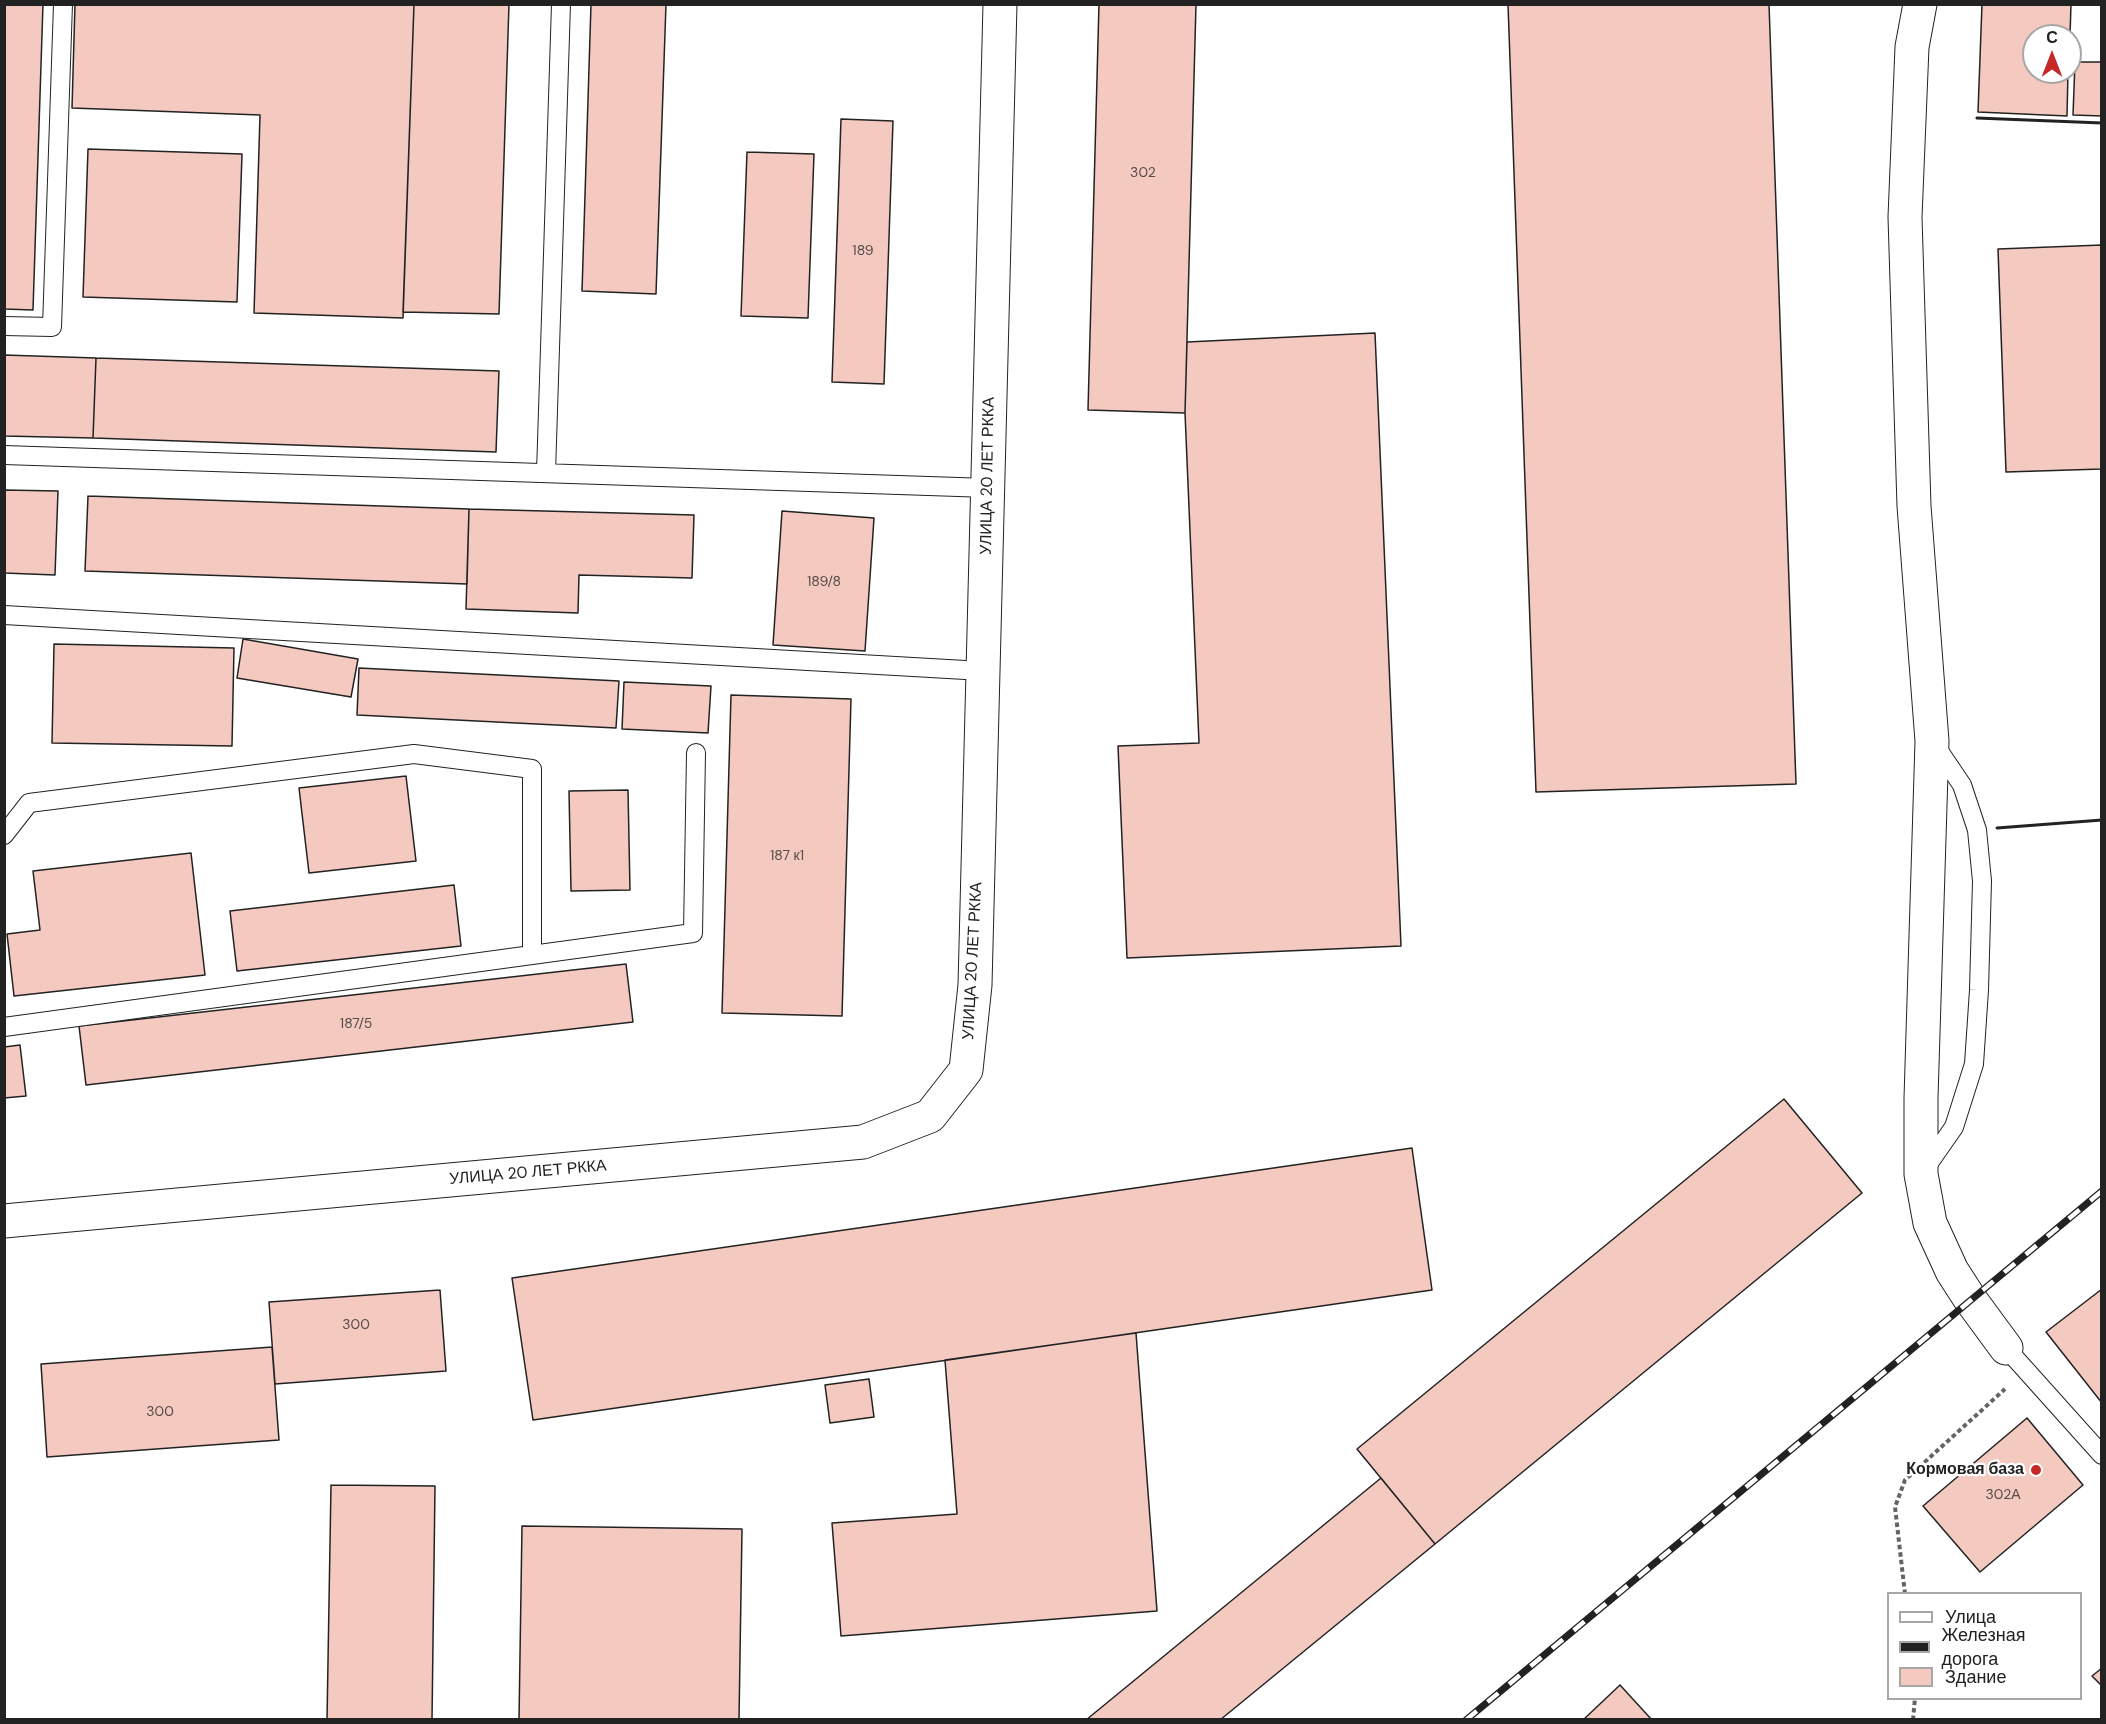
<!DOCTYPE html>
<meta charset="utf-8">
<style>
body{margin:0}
#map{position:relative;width:2106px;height:1724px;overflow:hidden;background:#fff;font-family:"DM Sans",sans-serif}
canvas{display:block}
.frame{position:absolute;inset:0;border:6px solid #222;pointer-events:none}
.legend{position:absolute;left:1887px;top:1592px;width:195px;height:108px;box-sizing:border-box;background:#fff;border:2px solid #a7a7a7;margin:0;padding:8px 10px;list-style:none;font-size:18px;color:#222}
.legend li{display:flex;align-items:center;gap:12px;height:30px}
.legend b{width:30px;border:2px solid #a7a7a7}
.north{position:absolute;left:2022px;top:24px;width:60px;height:60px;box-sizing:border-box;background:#fff;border:2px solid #a7a7a7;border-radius:50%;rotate:0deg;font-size:16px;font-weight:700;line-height:24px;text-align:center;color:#222}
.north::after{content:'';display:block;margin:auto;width:21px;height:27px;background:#c62828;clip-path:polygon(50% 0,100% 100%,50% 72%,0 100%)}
</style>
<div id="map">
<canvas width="2106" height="1724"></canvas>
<div class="frame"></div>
<ul class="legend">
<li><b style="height:8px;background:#fff"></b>Улица</li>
<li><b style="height:8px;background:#222"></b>Железная дорога</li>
<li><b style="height:16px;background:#f3c9c0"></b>Здание</li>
</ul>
<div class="north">С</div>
</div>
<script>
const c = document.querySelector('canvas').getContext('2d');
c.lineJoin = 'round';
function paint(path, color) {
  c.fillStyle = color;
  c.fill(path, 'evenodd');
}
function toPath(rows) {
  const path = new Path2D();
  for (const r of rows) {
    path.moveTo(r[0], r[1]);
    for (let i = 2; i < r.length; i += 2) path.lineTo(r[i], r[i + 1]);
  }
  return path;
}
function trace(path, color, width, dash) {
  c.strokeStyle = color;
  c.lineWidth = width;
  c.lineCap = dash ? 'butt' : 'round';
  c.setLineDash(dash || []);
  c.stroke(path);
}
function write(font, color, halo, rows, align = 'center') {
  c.font = font + ' "DM Sans",sans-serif';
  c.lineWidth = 4.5;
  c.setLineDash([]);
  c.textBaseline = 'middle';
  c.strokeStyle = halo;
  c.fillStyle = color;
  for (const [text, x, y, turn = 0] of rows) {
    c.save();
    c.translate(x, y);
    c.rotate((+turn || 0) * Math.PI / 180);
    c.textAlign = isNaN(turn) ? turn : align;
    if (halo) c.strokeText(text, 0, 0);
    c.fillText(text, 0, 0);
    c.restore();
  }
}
const building = toPath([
 [4,4,43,4,33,310,4,309,4,4],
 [75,4,414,4,403,318,254,313,260,115,72,108,75,4],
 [414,4,509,4,499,314,403,312,414,4],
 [591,4,666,4,656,294,582,291,591,4],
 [1099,4,1196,4,1185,413,1088,410,1099,4],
 [1508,4,1769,4,1796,784,1536,792,1508,4],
 [1982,4,2071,4,2070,36,2034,36,2034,72,2068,72,2067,116,1978,112,1982,4],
 [2075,62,2102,62,2102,116,2073,115,2075,62],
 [841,119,893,121,884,384,832,382,841,119],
 [88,149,242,154,237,302,83,297,88,149],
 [747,152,814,154,808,318,741,316,747,152],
 [2102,245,2102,469,2006,472,1998,249,2102,245],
 [1375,333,1401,946,1127,958,1118,746,1199,743,1185,413,1187,342,1375,333],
 [4,355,96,358,93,438,4,436,4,355],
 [96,358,499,371,496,452,93,438,96,358],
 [4,490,58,491,55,575,4,573,4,490],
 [88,496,469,509,467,584,85,571,88,496],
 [469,509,694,515,692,578,579,575,578,613,466,609,469,509],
 [782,511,874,518,865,651,773,645,782,511],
 [243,639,358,659,351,697,237,678,243,639],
 [54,644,234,648,232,746,52,743,54,644],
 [359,668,619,681,616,728,357,715,359,668],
 [624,682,711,686,708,733,622,729,624,682],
 [731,695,851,699,842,1016,722,1013,731,695],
 [406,776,416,861,309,873,299,788,406,776],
 [628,790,630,890,571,891,569,791,628,790],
 [191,853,205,975,14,996,7,934,40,930,33,871,191,853],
 [454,885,461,946,237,971,230,911,454,885],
 [626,964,633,1022,86,1085,79,1026,626,964],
 [20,1045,26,1096,4,1098,4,1047,20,1045],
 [1784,1099,1862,1193,1435,1544,1357,1449,1784,1099],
 [1412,1148,1432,1290,533,1420,512,1278,1412,1148],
 [2102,1289,2102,1403,2046,1332,2102,1289],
 [440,1290,446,1371,275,1384,269,1302,440,1290],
 [1136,1333,1157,1611,841,1636,832,1523,957,1514,945,1360,1136,1333],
 [272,1347,279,1440,47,1457,41,1364,272,1347],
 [869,1379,874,1417,830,1423,825,1385,869,1379],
 [2027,1418,2083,1485,1980,1572,1923,1506,2027,1418],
 [1381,1478,1435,1544,1220,1720,1086,1720,1381,1478],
 [331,1485,435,1486,432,1720,327,1720,331,1485],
 [522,1526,742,1529,739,1720,519,1720,522,1526],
 [2102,1668,2102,1686,2092,1676,2102,1668],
 [1620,1685,1652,1720,1583,1720,1620,1685]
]);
const path = toPath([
 [1905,1594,1895,1507,1905,1480,2005,1389],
 [1913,1720,1915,1698]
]);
const service = toPath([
 [4,326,52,327,63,4],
 [4,455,988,488],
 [546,473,561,4],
 [4,615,983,671],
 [4,835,29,803,414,754,532,769,532,954],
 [4,1027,693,933,696,753],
 [1924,1170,1954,1127,1974,1064,1979,990,1982,881,1977,830,1962,785,1935,745],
 [2006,1348,2102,1455]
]);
const minor = toPath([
 [1920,4,1912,47,1905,217,1914,506,1932,741,1921,1098,1921,1174,1930,1223,1952,1271,1970,1299,2006,1348]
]);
const secondary = toPath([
 [4,1221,863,1142,930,1116,966,1070,975,985,1000,4]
]);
const rail = toPath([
 [1466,1720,2102,1191]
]);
const wall = toPath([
 [1977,118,2102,123],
 [1997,828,2102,820]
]);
const markers = [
 [2036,1470,6,"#c62828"]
];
const numberNames = [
 ["302",1143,173],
 ["189",863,251],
 ["189/8",824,582],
 ["187 к1",787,856],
 ["187/5",356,1024],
 ["300",356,1325],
 ["300",160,1412],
 ["302А",2003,1495]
];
const streetNames = [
 ["УЛИЦА 20 ЛЕТ РККА",988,476,-89],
 ["УЛИЦА 20 ЛЕТ РККА",973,961,-87],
 ["УЛИЦА 20 ЛЕТ РККА",528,1173,-5]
];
const poiNames = [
 ["Кормовая база",2024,1470]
];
paint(building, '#f3c9c0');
trace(building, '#222', 1.5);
trace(service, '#222', 20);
trace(minor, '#222', 35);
trace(secondary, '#222', 35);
trace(path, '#646464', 4, [4.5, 3]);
trace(service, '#fff', 18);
trace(minor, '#fff', 33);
trace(secondary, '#fff', 33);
trace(rail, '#222', 7);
trace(rail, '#fff', 4.5, [14]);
trace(wall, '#222', 3);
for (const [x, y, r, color] of markers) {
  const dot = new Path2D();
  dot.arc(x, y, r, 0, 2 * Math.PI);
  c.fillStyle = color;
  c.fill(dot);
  trace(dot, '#fff', 2);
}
write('14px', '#564c4a', null, numberNames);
write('16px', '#222', '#fff', streetNames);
write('bold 16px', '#222', '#fff', poiNames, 'right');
</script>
